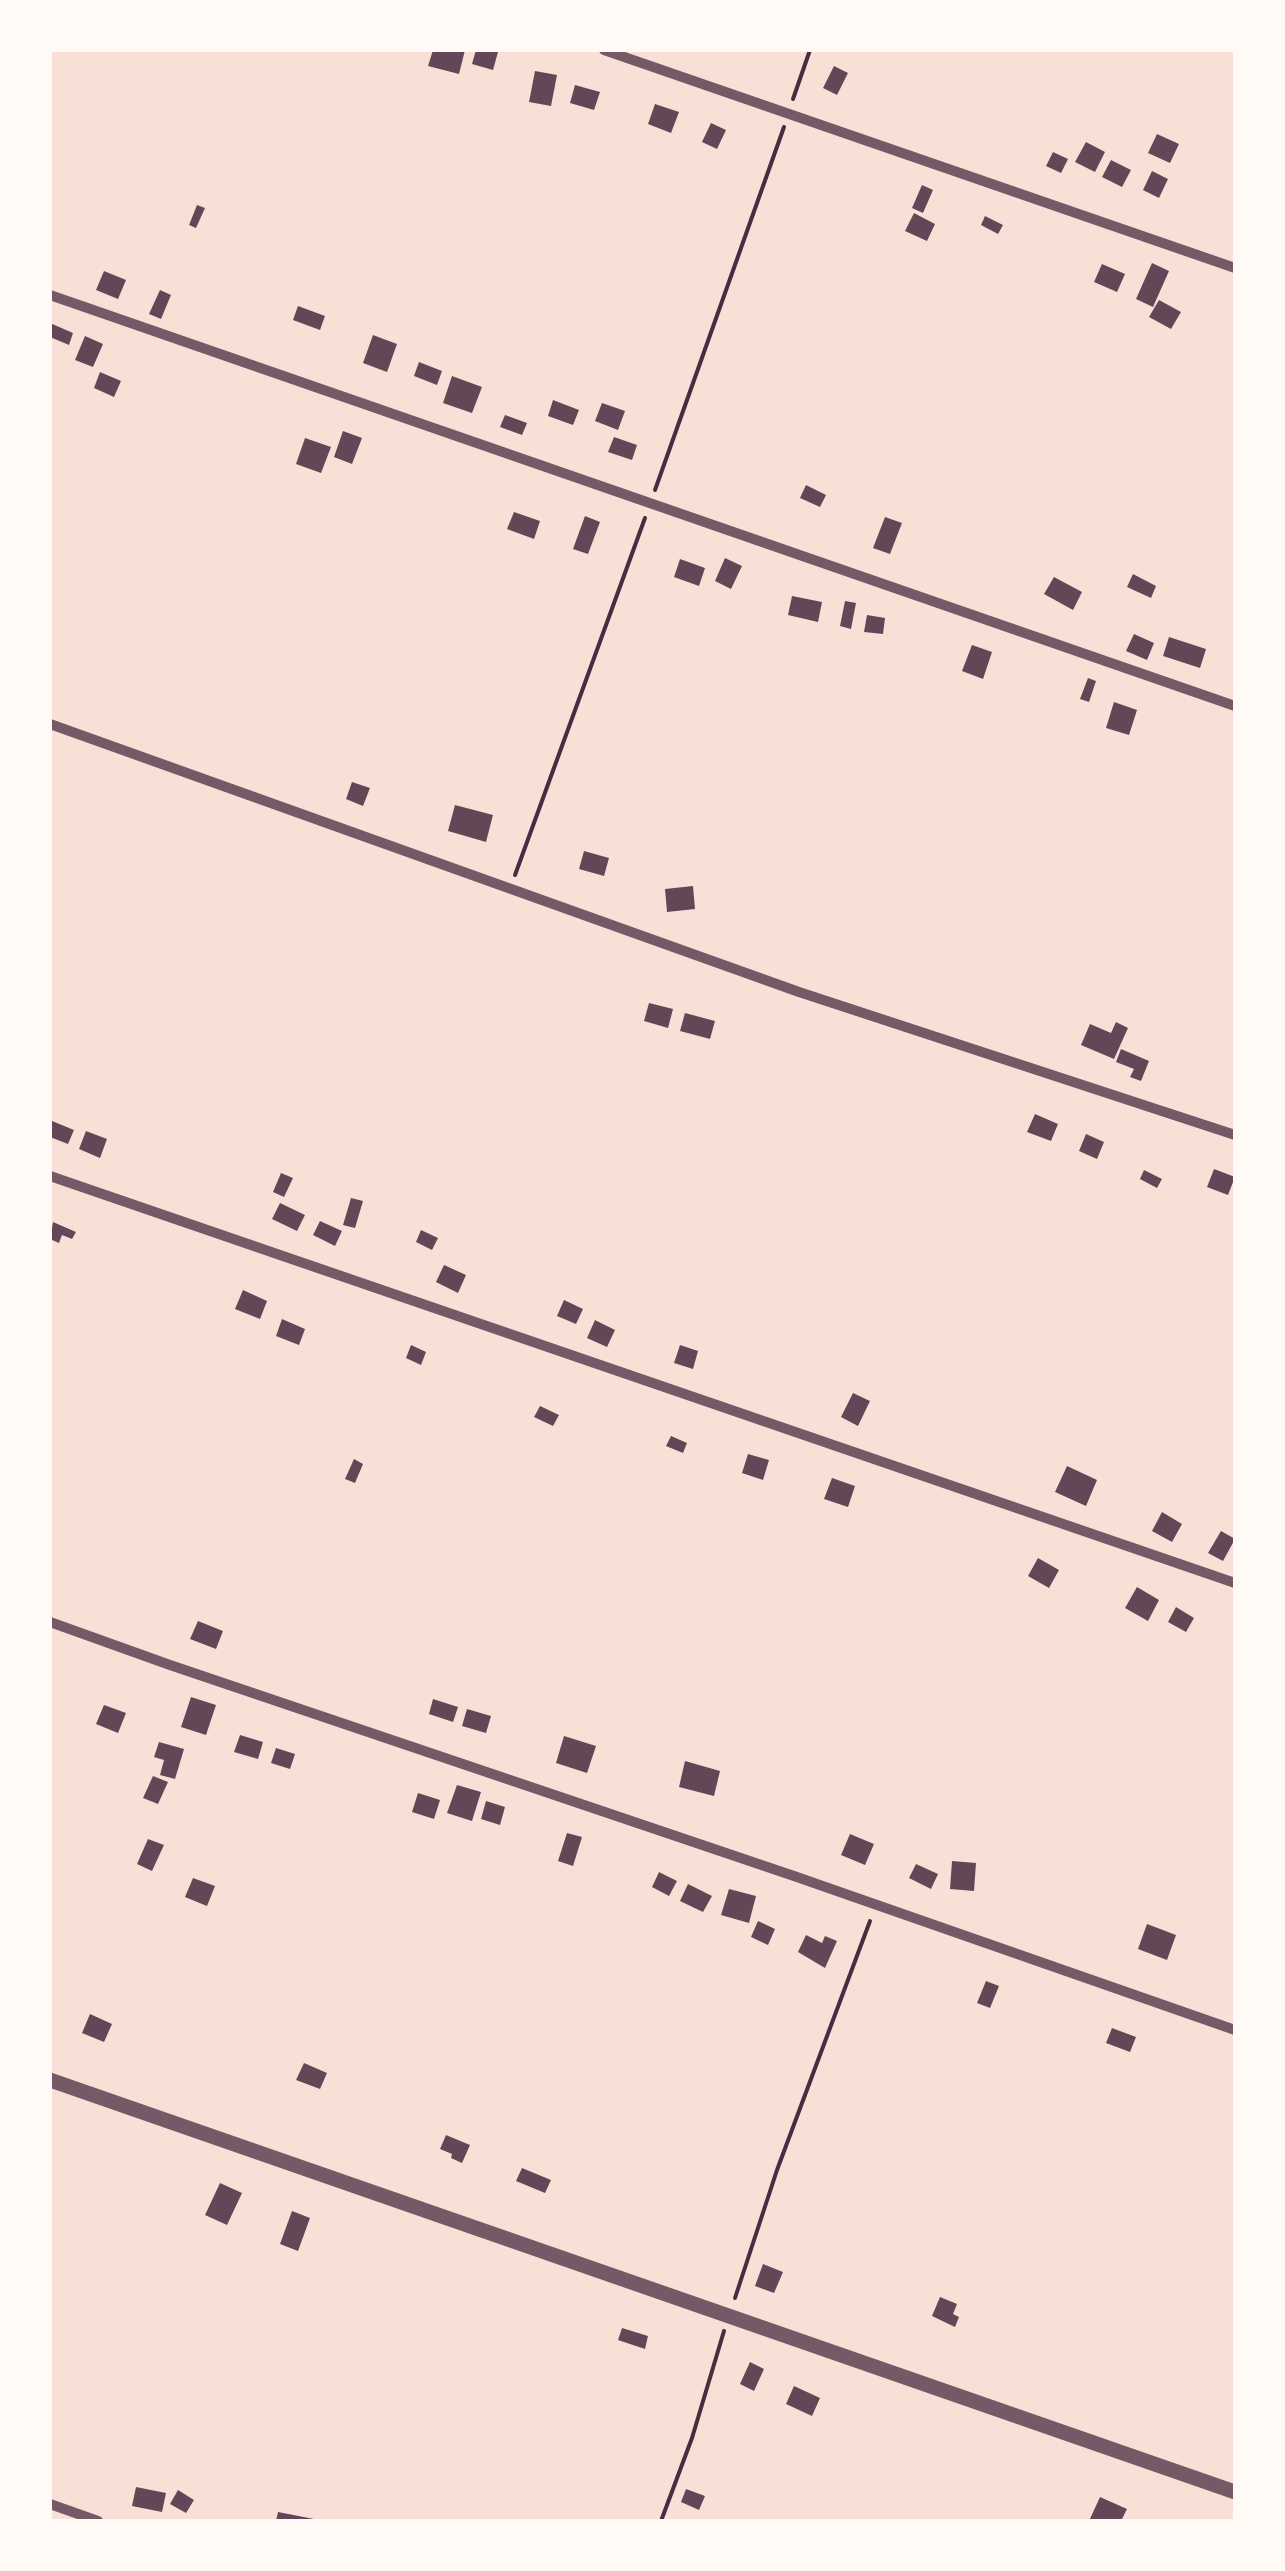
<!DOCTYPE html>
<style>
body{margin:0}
#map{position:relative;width:1285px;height:2571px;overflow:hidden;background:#f7e1d7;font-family:"Zilla Slab",serif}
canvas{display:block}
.frame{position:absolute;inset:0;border:52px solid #fffaf5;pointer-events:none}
</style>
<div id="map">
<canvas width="1285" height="2571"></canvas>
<div class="frame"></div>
</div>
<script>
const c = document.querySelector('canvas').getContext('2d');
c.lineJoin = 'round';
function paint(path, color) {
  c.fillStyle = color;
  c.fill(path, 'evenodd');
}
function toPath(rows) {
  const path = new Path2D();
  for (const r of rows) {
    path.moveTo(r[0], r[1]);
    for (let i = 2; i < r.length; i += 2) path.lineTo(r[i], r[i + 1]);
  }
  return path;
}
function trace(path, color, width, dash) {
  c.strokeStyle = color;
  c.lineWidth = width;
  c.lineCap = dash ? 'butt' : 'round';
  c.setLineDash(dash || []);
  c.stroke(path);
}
const building = toPath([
 [433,50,465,50,459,74,428,66],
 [476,50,498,52,493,70,472,64],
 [834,66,848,73,837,95,823,88],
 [535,71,557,75,551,106,529,102],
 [575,85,600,92,594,110,570,103],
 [655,104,679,112,671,133,648,124],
 [711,123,726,130,717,149,702,142],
 [1157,134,1179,144,1170,163,1148,153],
 [1086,142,1105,152,1095,172,1075,162],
 [1053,152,1068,159,1061,173,1046,166],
 [1111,160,1131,170,1122,187,1102,177],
 [1152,171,1168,179,1159,198,1143,190],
 [922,185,933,190,923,213,912,208],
 [197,205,205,208,196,228,189,225],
 [914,213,935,224,927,241,905,231],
 [985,216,1003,225,998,234,981,225],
 [1152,263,1169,271,1153,307,1136,299],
 [1102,264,1125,274,1117,292,1094,282],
 [104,271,126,280,118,299,96,290],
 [160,290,171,295,161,319,149,314],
 [1159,300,1181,312,1171,329,1149,317],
 [298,306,325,316,320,330,293,320],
 [50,323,73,333,69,345,50,337],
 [373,335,397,344,387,372,363,363],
 [85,336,103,344,93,367,75,360],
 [419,362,442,371,437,385,414,376],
 [100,372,121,381,114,397,94,388],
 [452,376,482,387,472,413,443,403],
 [553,400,579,410,573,425,548,416],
 [602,403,625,411,618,430,595,421],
 [505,415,527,423,522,435,500,427],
 [343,431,362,438,352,464,334,457],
 [614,437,637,445,632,460,608,452],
 [305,438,331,447,321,473,296,464],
 [806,485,826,495,820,507,800,498],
 [514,512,540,521,534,539,507,529],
 [585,516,600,522,588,554,573,549],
 [885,517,902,523,890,554,873,548],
 [725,558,742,566,731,589,715,581],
 [680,559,705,568,699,586,674,577],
 [1133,574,1156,586,1151,598,1127,587],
 [1054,577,1082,592,1073,610,1044,594],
 [792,596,822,602,818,622,788,615],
 [845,601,856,603,851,629,840,626],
 [867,615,885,618,883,634,864,632],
 [1134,634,1154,643,1147,660,1126,651],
 [1169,637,1206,649,1200,668,1163,656],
 [972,645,992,652,983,679,962,671],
 [1088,678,1096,681,1089,702,1080,699],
 [1114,702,1137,710,1129,735,1106,728],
 [352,782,370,788,363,806,346,799],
 [455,805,493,815,486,842,448,831],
 [584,851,609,858,604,876,579,869],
 [693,886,695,909,667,912,665,889],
 [649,1003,673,1009,668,1028,644,1021],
 [685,1013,715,1021,710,1039,680,1031],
 [1116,1022,1128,1028,1114,1059,1081,1045,1090,1024,1111,1033],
 [1121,1049,1149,1061,1141,1081,1130,1077,1134,1069,1116,1062],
 [1035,1114,1058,1124,1051,1141,1027,1132],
 [52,1121,74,1130,68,1144,50,1137],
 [86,1131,107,1139,100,1158,79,1149],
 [1086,1134,1104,1142,1097,1159,1079,1151],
 [1214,1169,1235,1177,1228,1195,1207,1187],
 [1144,1170,1162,1179,1157,1188,1140,1179],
 [281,1173,293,1178,284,1197,273,1192],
 [351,1198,363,1201,355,1228,343,1225],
 [280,1203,305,1215,297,1231,272,1219],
 [320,1221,342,1231,335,1246,313,1235],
 [53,1222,76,1232,72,1239,62,1235,59,1243,50,1239],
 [421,1230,438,1238,432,1250,416,1242],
 [444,1265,466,1275,458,1293,436,1282],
 [243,1290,267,1301,260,1319,235,1309],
 [564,1300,583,1309,576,1324,557,1316],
 [282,1319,305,1329,299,1345,276,1336],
 [595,1320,615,1330,607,1347,587,1338],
 [411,1345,426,1352,421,1365,406,1358],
 [680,1345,698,1351,693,1369,674,1363],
 [853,1393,870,1401,858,1426,841,1417],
 [540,1406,559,1415,553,1426,534,1417],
 [671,1436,687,1443,683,1453,666,1446],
 [748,1454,769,1460,763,1480,742,1473],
 [354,1459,363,1464,355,1483,345,1479],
 [1067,1466,1097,1480,1086,1506,1055,1492],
 [832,1478,855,1486,848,1507,824,1499],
 [1162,1512,1182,1524,1172,1542,1152,1531],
 [1221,1531,1235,1539,1223,1561,1208,1553],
 [1038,1558,1059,1570,1049,1588,1028,1576],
 [1137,1587,1159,1600,1148,1621,1125,1608],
 [1176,1607,1194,1618,1186,1632,1168,1622],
 [198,1621,223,1631,216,1649,190,1639],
 [191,1697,216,1705,206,1735,181,1727],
 [433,1699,458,1707,453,1722,429,1714],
 [104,1705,126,1713,118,1733,96,1724],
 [467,1709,491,1716,486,1733,462,1726],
 [240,1735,263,1742,258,1759,234,1752],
 [564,1736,596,1746,587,1773,556,1763],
 [159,1742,184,1749,175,1779,160,1775,164,1760,154,1757],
 [276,1748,295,1754,290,1769,271,1763],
 [685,1761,720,1771,714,1796,679,1787],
 [153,1776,168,1782,158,1804,143,1798],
 [457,1785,481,1792,472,1821,447,1813],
 [418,1793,440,1800,434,1819,412,1812],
 [486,1801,505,1807,500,1825,481,1819],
 [567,1833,582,1837,573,1866,558,1861],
 [850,1834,874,1844,865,1865,841,1855],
 [148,1839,164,1845,152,1871,137,1864],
 [952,1861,976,1863,974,1891,950,1889],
 [916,1864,938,1874,931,1889,909,1878],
 [659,1872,677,1881,669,1896,652,1887],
 [193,1878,215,1886,207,1906,185,1897],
 [688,1884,712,1896,703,1912,680,1901],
 [729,1889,756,1896,749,1923,721,1915],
 [758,1921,775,1929,768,1945,751,1937],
 [1147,1924,1176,1935,1167,1960,1138,1949],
 [806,1935,822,1943,825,1936,837,1941,825,1968,798,1952],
 [986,1981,999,1986,990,2008,977,2003],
 [90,2014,112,2024,104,2042,82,2033],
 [1112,2028,1136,2037,1130,2052,1106,2043],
 [304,2063,327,2073,320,2089,296,2080],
 [446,2135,470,2145,462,2163,451,2158,452,2154,440,2149],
 [522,2168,551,2180,545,2193,516,2181],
 [220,2183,242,2193,227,2225,205,2215],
 [292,2211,310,2218,298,2251,280,2244],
 [763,2264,783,2272,774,2293,755,2286],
 [940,2297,957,2304,953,2314,959,2317,955,2327,932,2316],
 [622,2328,648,2336,645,2349,618,2340],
 [750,2362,764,2369,754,2391,740,2384],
 [794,2386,820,2398,812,2416,786,2404],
 [136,2487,166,2493,162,2512,132,2506],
 [686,2489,705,2496,699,2510,681,2502],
 [178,2490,194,2500,186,2513,170,2504],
 [1100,2497,1127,2509,1121,2521,1089,2521],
 [278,2512,314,2519,313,2521,276,2521]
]);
const path = toPath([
 [793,99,810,50],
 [655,490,784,127],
 [515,875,645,518],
 [735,2298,777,2170,870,1921],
 [661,2521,692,2438,724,2331]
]);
const minor = toPath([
 [604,50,1235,268],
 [50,295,1235,706],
 [50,724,799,992,1235,1135],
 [50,1176,1235,1583],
 [50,1622,170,1665,794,1876,1235,2030],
 [50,2504,98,2521]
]);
const tertiary = toPath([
 [50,2080,1235,2492]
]);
paint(building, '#644757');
trace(path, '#4a2c40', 4);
trace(minor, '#755966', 10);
trace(tertiary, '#755966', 15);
</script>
